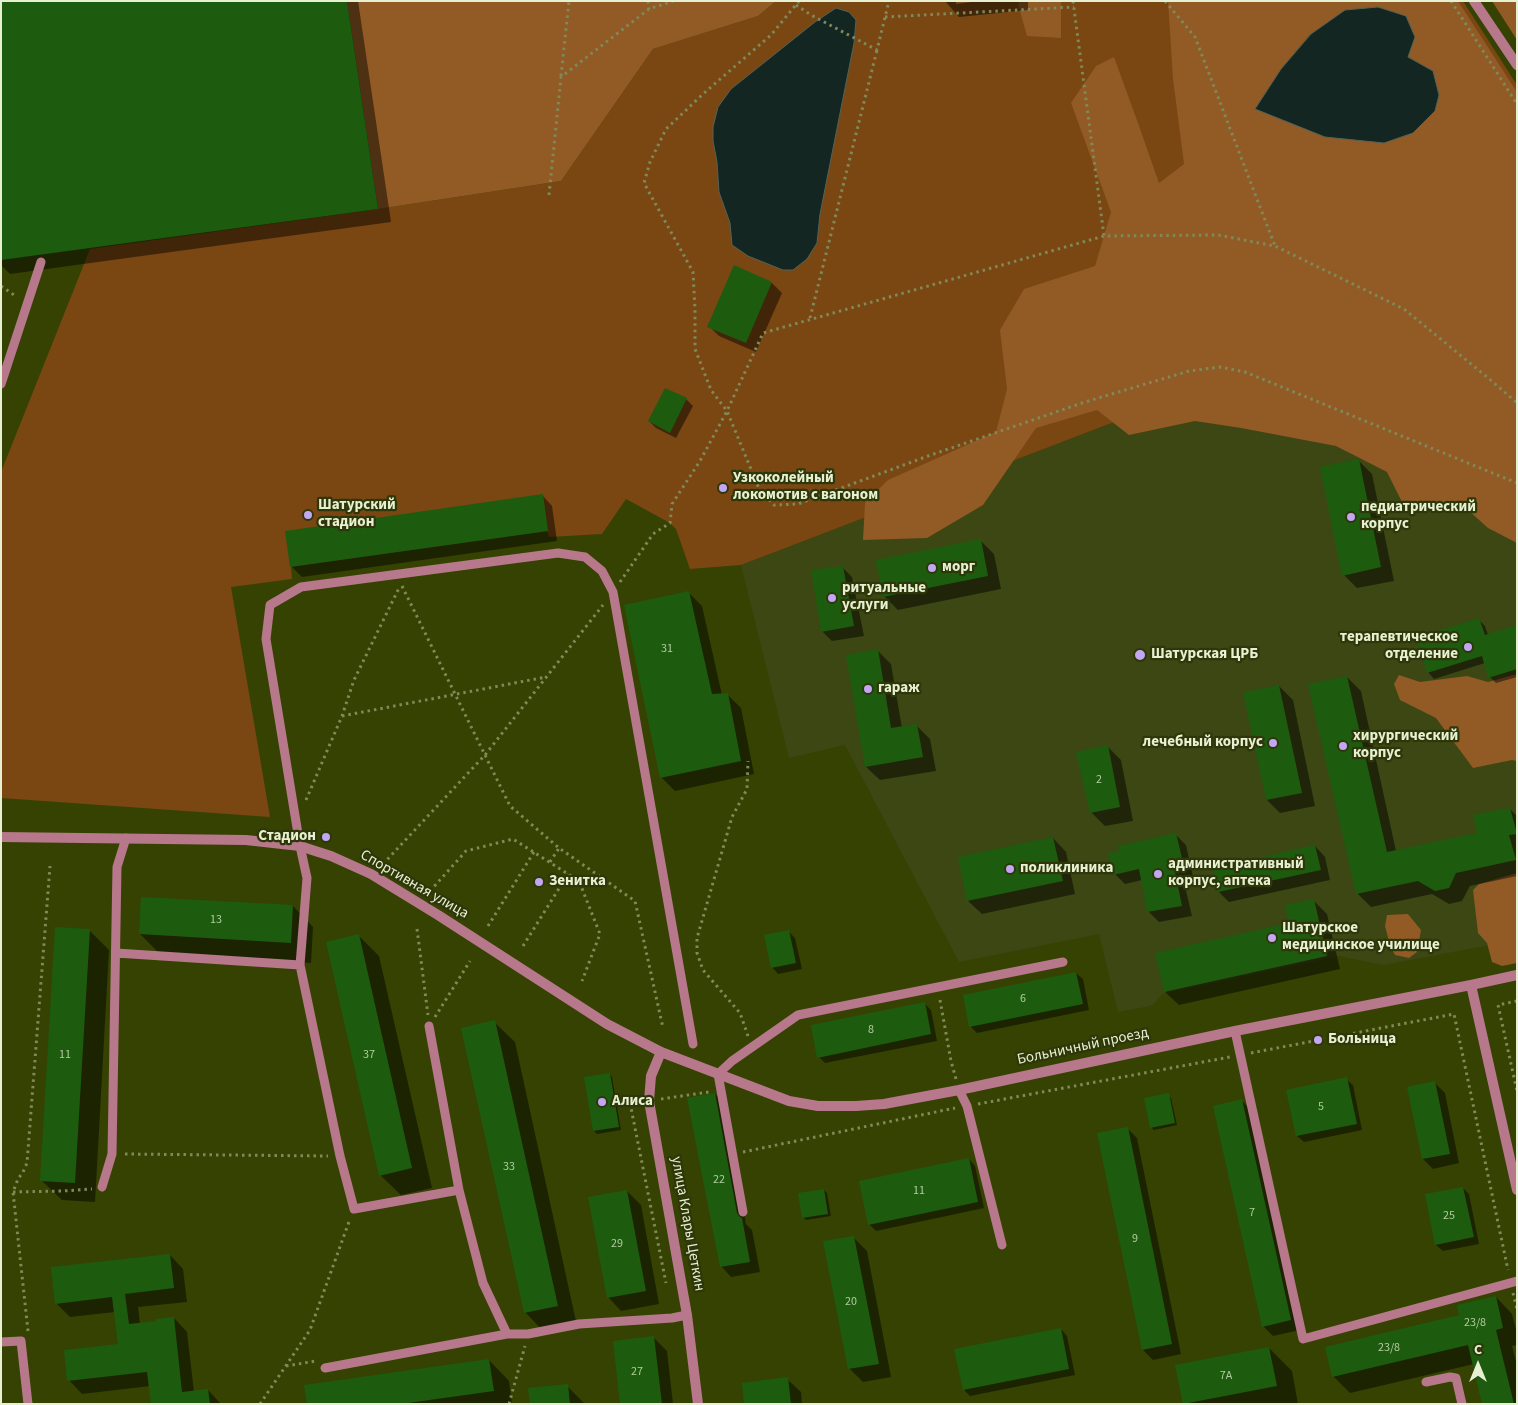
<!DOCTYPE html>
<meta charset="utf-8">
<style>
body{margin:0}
#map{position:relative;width:1518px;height:1405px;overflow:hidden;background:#364202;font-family:"Source Sans 3",sans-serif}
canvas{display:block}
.frame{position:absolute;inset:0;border:2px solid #e7f0d1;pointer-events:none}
.north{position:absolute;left:1453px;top:1340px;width:50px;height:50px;-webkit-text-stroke:4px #2d3709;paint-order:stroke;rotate:0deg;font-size:14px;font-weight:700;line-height:20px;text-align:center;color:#e7f0d1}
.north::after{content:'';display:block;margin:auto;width:18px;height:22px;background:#e7f0d1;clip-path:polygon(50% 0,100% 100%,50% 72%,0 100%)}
</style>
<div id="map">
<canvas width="1518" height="1405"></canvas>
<div class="frame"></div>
<div class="north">С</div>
</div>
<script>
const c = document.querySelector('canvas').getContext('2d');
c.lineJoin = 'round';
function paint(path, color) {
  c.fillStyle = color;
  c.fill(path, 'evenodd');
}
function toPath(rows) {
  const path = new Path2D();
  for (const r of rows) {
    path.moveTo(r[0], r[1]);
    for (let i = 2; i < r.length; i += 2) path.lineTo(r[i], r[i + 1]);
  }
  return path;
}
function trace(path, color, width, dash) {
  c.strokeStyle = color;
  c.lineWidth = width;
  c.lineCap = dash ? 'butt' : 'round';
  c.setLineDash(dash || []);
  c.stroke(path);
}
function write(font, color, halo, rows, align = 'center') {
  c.font = font + ' "Source Sans 3",sans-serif';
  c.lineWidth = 4.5;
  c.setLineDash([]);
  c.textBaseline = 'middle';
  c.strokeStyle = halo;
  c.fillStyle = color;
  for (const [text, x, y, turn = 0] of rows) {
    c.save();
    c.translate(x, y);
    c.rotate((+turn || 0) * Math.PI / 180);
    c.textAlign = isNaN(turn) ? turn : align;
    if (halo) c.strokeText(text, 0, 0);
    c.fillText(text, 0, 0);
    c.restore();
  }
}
const built = toPath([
 [1216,383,1517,502,1517,940,1383,965,1339,956,1162,994,1154,1004,1145,1007,1118,1012,1099,934,959,962,845,745,789,758,741,565]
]);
const green = toPath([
 [776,1,1463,1,1517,85,1517,502,1216,383,741,565,690,569,676,529,670,523,626,499,602,534,549,537,547,531,291,567,292,579,231,587,270,817,1,798,1,472,90,249,378,209,561,181,653,49,758,16]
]);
const forest = toPath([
 [347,1,776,1,758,16,653,49,561,181,378,209],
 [1020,1,1061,1,1061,38,1027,36,1018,4],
 [1168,1,1458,1,1517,92,1517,543,1488,528,1468,510,1438,511,1404,506,1387,472,1336,446,1241,428,1195,421,1129,435,1097,410,1036,428,983,505,927,538,863,540,865,503,888,480,996,432,1007,389,1000,330,1024,289,1095,266,1111,212,1071,103,1096,66,1114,57,1138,123,1159,183,1184,164,1173,79],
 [1310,34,1415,37,1408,57,1433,71,1439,95,1435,111,1255,109,1281,69],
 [1492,1,1517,1,1517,40],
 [1517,674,1517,761,1512,760,1473,768,1436,718,1400,700,1394,684,1399,675,1420,682,1467,676,1488,682],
 [1517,873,1517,963,1502,966,1492,962,1487,943,1478,933,1473,890,1479,884],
 [1408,914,1421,930,1417,952,1409,958,1395,955,1390,945,1385,926,1387,915]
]);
const water = toPath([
 [1378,7,1406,16,1415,37,1408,57,1433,71,1439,95,1435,111,1413,133,1384,143,1325,137,1255,109,1281,69,1311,34,1345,10,1378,7],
 [836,8,849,12,856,20,854,43,820,214,817,243,807,259,793,270,783,270,748,256,732,245,730,223,719,192,717,162,713,141,713,127,718,107,731,89,815,22,836,8]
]);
const shadow = toPath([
 [1,1,358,1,391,222,10,274,1,265],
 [945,1,956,1,956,4,979,1,1028,1,1028,10,959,17],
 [772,283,782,293,756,352,719,336,709,326],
 [686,399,693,406,676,438,656,428,649,421],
 [1358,460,1372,474,1394,581,1357,588,1344,575],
 [542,495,552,506,557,541,302,577,292,567,287,532],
 [980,540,994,554,1001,589,898,610,884,596],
 [842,567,852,577,864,636,832,641,822,631],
 [688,592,702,606,722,695,727,694,741,708,754,774,675,791,661,777],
 [1479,620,1485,626,1488,635,1517,627,1517,677,1496,683,1490,677,1485,663,1434,679,1428,672],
 [877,650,891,664,902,728,916,725,930,739,936,771,880,780,866,767],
 [1347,677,1361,691,1396,851,1479,834,1510,809,1517,816,1517,876,1470,886,1462,901,1449,904,1432,894,1371,907,1357,893],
 [1279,686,1293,700,1315,806,1280,813,1267,800],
 [1107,746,1121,760,1133,821,1105,826,1091,812],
 [1176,835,1186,845,1194,881,1184,882,1192,916,1159,922,1149,912,1142,880,1125,884,1115,874],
 [1053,838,1066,852,1075,894,982,914,968,901,959,858],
 [1315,846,1325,857,1330,880,1229,902,1219,892],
 [1313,900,1327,914,1340,969,1179,1005,1165,992,1290,924],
 [293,906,313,927,311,963,160,954,140,934],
 [89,930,109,950,95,1202,62,1200,41,1180],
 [789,932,795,938,802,969,778,974,772,967],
 [359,936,379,956,432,1188,401,1195,380,1175],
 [1076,973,1083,979,1089,1010,977,1033,971,1027,964,996],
 [924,1003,931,1010,937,1041,825,1063,819,1057],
 [494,1022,515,1042,577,1326,545,1333,525,1312],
 [610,1074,612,1077,621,1130,597,1134,594,1131],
 [1346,1079,1353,1085,1362,1130,1304,1142,1297,1136],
 [1435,1083,1445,1093,1459,1163,1433,1169,1423,1159],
 [715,1094,725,1104,746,1224,752,1230,760,1272,731,1277,721,1266],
 [1168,1095,1171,1098,1177,1125,1154,1130,1151,1127],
 [1242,1101,1252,1111,1300,1330,1273,1336,1263,1326],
 [1127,1128,1137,1138,1181,1354,1153,1360,1143,1350],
 [969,1159,975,1166,984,1208,876,1231,869,1224],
 [1463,1188,1469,1194,1479,1244,1443,1251,1436,1245],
 [824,1190,827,1193,831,1216,806,1220,803,1217],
 [627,1191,641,1205,659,1304,621,1311,608,1297],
 [853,1237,867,1251,891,1377,863,1382,849,1368],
 [170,1255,183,1269,187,1302,138,1307,140,1324,174,1318,187,1332,194,1392,208,1390,221,1404,152,1404,150,1386,82,1394,69,1380,119,1345,115,1312,70,1317,56,1303],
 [1496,1297,1512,1314,1517,1333,1517,1345,1512,1346,1517,1365,1517,1404,1483,1404,1474,1364,1350,1393,1333,1376,1461,1316],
 [1061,1329,1067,1336,1075,1375,970,1396,964,1390],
 [654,1338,667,1351,673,1404,621,1404],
 [1269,1348,1292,1371,1298,1404,1184,1404],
 [489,1360,509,1381,512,1404,308,1404],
 [787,1379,801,1392,802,1404,746,1404],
 [567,1386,585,1404,531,1404]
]);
const building = toPath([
 [1,1,347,1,378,209,1,260],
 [734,265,772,282,746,343,707,327],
 [665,388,687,398,670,433,648,421],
 [1359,459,1381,567,1342,576,1320,467],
 [543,494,548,531,290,567,285,531],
 [981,539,988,576,883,597,876,560],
 [843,566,854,626,821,632,811,570],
 [689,591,712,694,728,693,741,761,660,778,624,605],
 [1479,618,1485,635,1517,625,1517,669,1488,678,1482,656,1427,673,1416,638],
 [878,649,891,728,917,724,923,757,865,767,846,655],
 [1347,676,1387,852,1477,833,1473,815,1510,808,1517,834,1509,835,1516,860,1456,873,1449,888,1435,891,1418,881,1356,894,1308,684],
 [1279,685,1302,793,1266,800,1243,692],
 [1108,745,1120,807,1090,813,1076,752],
 [1176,833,1185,871,1175,872,1182,906,1147,912,1139,869,1113,875,1108,853,1119,851,1118,846],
 [1053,837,1063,881,967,901,958,857],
 [1315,845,1321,870,1218,892,1213,868],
 [141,897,293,905,291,943,139,934],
 [1314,899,1327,956,1164,992,1155,953,1289,923,1285,905],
 [55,927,90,929,75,1183,40,1181],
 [789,930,796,963,771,968,764,935],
 [359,934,412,1168,379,1176,326,942],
 [1076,972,1083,1004,969,1027,963,995],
 [925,1002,931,1034,817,1058,811,1025],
 [495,1020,558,1306,524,1313,461,1028],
 [610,1073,619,1127,593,1131,584,1077],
 [1347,1077,1357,1124,1296,1136,1286,1090],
 [1435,1081,1450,1154,1422,1159,1407,1087],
 [715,1093,737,1213,739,1216,742,1218,750,1262,720,1267,687,1098],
 [1169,1093,1175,1123,1150,1128,1144,1098],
 [1242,1099,1291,1320,1262,1327,1213,1106],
 [1128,1127,1172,1344,1142,1350,1097,1133],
 [969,1158,978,1202,868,1225,859,1181],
 [1463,1187,1474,1237,1435,1245,1425,1194],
 [824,1189,828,1214,802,1218,798,1193],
 [627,1190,646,1291,607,1298,588,1197],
 [854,1236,879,1364,848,1369,823,1241],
 [170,1254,174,1288,125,1294,129,1324,156,1321,156,1319,174,1317,182,1392,208,1389,210,1404,151,1404,147,1372,67,1381,64,1350,118,1344,112,1297,55,1304,51,1267],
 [1496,1296,1503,1328,1496,1330,1514,1404,1482,1404,1468,1345,1332,1377,1325,1347,1459,1315,1457,1305],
 [1061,1328,1069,1369,963,1390,954,1349],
 [654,1336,662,1404,620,1404,613,1341],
 [1269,1347,1277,1386,1183,1404,1175,1365],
 [489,1359,494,1391,401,1404,307,1404,304,1385],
 [788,1377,791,1404,744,1404,742,1383],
 [568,1384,570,1404,530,1404,528,1388]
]);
const path = toPath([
 [648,1,649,9],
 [799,1,771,35,703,94,666,129,650,162,644,183,693,272,695,309,695,349,711,390,727,411,760,491,774,505,798,504,928,456,1085,402,1189,371,1220,367,1245,372,1517,483],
 [1073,1,1104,236],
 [1165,1,1195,37,1275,246],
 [1451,1,1517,104],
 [796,5,811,15,877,50,889,1],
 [885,17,1074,7],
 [561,76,569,1],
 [549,195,561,77,649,9,673,1],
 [1,286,17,297],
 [810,318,877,50],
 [620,582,653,534,670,523,672,504,700,461,727,411,763,333,1104,236,1218,235,1275,246,1404,309,1493,382,1517,403],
 [402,586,510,806,559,848,635,901,663,1028],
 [342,716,546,677],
 [306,800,342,716,354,680,400,586],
 [550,862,559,848],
 [383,864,485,755,603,605],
 [430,891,466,851,513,839,579,881,600,934,582,981],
 [488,926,534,852],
 [417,929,428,1015],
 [523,946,568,874],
 [940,1000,951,1061,956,1079],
 [1517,1001,1498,1005,1517,1091],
 [435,1017,470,961],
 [748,1036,740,1013,703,970,697,953,697,938,732,817,747,789,748,761],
 [1251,1053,1454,1014,1508,1270],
 [661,1099,709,1092],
 [630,1103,666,1283],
 [978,1104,1230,1057],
 [743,1152,955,1108],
 [125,1154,328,1156],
 [13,1192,63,1191,92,1189],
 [1513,1293,1517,1309],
 [28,1331,13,1192,18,1179,23,1172,27,1163,50,866],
 [286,1366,316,1361],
 [260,1404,310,1330,350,1219],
 [509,1404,525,1346]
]);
const service = toPath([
 [1,384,41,262],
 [116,953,300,965,307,878,300,846,266,639,270,605,301,587,558,553,585,557,602,571,613,592,693,1044],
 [300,965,340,1156,354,1209,459,1190,483,1283,507,1334,528,1334,579,1324,672,1318,687,1315],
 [429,1026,459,1190],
 [1235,1031,1303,1339,1517,1281],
 [959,1090,967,1106,1002,1245],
 [102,1187,112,1154,117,867,126,838],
 [743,1212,718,1074,732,1061,798,1015,1063,962],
 [1,1342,21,1341,28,1404],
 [325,1368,507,1334],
 [1426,1382,1450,1377,1456,1378,1462,1404]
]);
const minor = toPath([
 [1474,1,1517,65],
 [661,1052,651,1076,649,1101,687,1315,698,1404]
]);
const tertiary = toPath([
 [1,837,246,840,300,846,312,850,331,856,371,874,438,915,607,1024,661,1052,789,1101,818,1106,856,1106,884,1104,959,1090,1235,1031,1471,985,1517,975],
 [1471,985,1517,1190]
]);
const markers = [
 [723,488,5,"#c2a7f2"],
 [308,515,5,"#c2a7f2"],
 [1351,517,5,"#c2a7f2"],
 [932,568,5,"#c2a7f2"],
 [832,598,5,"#c2a7f2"],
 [1468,647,5,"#c2a7f2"],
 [1140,655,6,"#c2a7f2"],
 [868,689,5,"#c2a7f2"],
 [1273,743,5,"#c2a7f2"],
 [1343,746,5,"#c2a7f2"],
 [326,837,5,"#c2a7f2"],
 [1010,869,5,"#c2a7f2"],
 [1158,874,5,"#c2a7f2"],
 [539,882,5,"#c2a7f2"],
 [1272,938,5,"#c2a7f2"],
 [1318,1040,5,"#c2a7f2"],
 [602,1102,5,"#c2a7f2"]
];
const numberNames = [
 ["31",667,649],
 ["2",1099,780],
 ["13",216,920],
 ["6",1023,999],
 ["8",871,1030],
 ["11",65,1055],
 ["37",369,1055],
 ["5",1321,1107],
 ["33",509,1167],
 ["22",719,1180],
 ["11",919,1191],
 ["7",1252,1213],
 ["25",1449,1216],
 ["9",1135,1239],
 ["29",617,1244],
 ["20",851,1302],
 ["23/8",1475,1323],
 ["23/8",1389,1348],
 ["27",637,1372],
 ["7А",1226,1376]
];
const poiNames = [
 ["Узкоколейный",733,479],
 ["локомотив с вагоном",733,496],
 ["Шатурский",318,506],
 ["стадион",318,523],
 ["педиатрический",1361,508],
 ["корпус",1361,525],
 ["морг",942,568],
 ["ритуальные",842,589],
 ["услуги",842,606],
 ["терапевтическое",1458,638,"right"],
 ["отделение",1458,655,"right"],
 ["Шатурская ЦРБ",1151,655],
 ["гараж",878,689],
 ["хирургический",1353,737],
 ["корпус",1353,754],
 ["лечебный корпус",1263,743,"right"],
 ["Стадион",316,837,"right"],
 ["административный",1168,865],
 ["корпус, аптека",1168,882],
 ["поликлиника",1020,869],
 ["Зенитка",549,882],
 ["Шатурское",1282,929],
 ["медицинское училище",1282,946],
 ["Больница",1328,1040],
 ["Алиса",612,1102]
];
const streetNames = [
 ["Спортивная улица",414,885,30],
 ["Больничный проезд",1083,1047,-12],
 ["улица Клары Цеткин",687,1224,80]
];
paint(built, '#3c4714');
paint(green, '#7a4612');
paint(forest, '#925a25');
paint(water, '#142622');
trace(water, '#536356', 1);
paint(shadow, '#0007');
paint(building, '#1d5c0f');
trace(path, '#7f8a58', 3, [2.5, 4]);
trace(service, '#b8788b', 9);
trace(minor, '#b8788b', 10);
trace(tertiary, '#b8788b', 10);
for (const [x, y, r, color] of markers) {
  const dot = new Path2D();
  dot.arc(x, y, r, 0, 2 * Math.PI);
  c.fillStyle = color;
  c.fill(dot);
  trace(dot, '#2d3709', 2);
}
write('12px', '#b4cba0', null, numberNames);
write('bold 15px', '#e7f0d1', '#2d3709', poiNames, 'left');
write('15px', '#e7f0d1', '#2d3709', streetNames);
</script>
